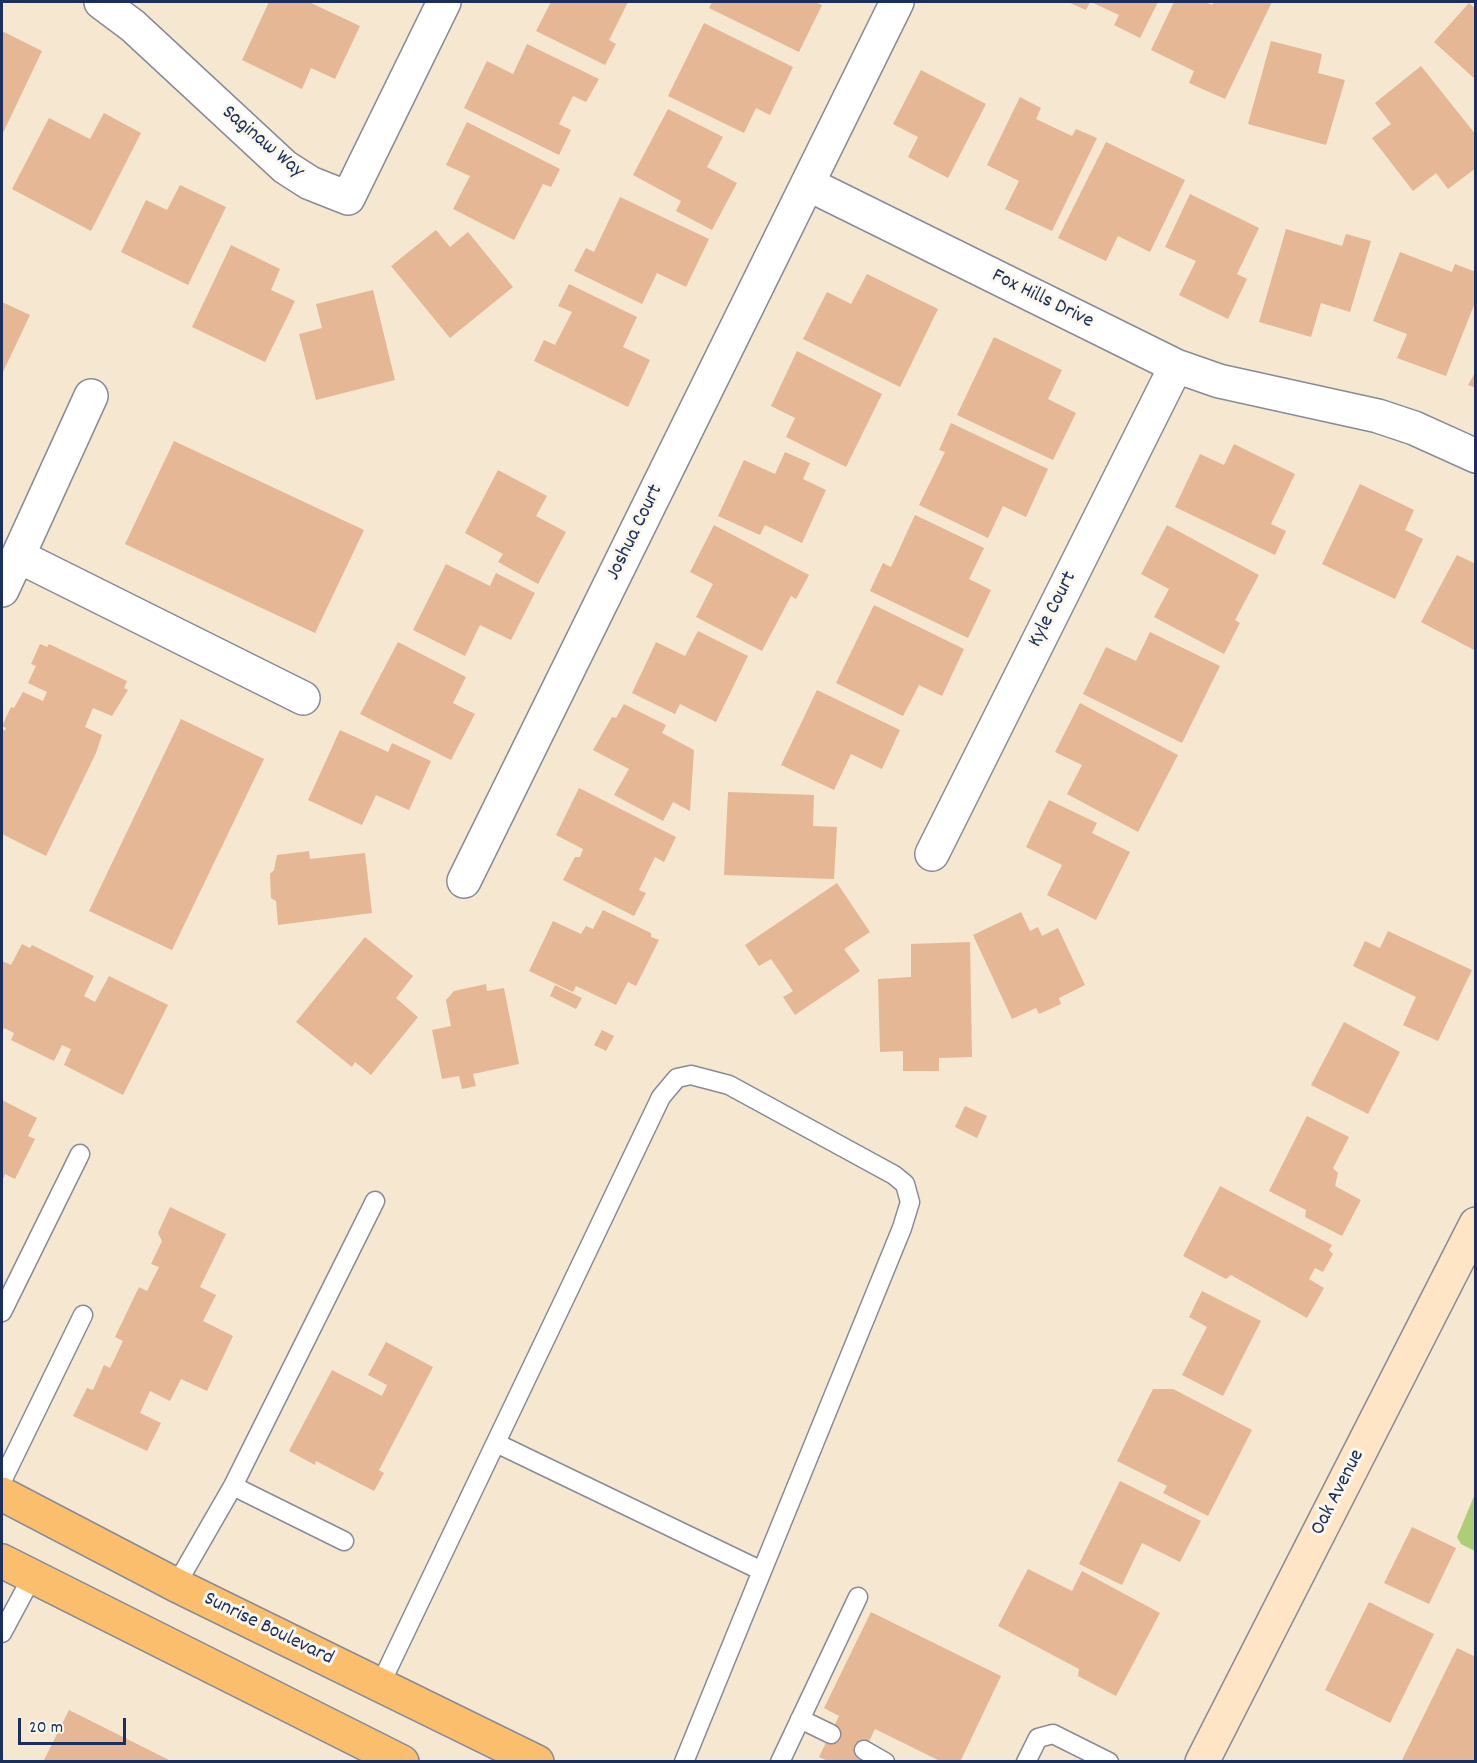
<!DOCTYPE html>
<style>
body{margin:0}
#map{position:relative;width:1477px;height:1763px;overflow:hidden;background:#f5e7d0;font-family:Dekko,sans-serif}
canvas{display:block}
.frame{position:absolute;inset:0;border:3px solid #1b2f5e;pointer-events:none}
.scale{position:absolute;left:18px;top:1718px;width:108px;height:27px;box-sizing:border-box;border:3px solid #1b2f5e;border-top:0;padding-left:8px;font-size:18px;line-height:21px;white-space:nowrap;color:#1b2f5e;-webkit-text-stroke:4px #fbf7ec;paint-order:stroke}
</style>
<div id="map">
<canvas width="1477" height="1763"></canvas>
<div class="frame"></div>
<div class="scale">20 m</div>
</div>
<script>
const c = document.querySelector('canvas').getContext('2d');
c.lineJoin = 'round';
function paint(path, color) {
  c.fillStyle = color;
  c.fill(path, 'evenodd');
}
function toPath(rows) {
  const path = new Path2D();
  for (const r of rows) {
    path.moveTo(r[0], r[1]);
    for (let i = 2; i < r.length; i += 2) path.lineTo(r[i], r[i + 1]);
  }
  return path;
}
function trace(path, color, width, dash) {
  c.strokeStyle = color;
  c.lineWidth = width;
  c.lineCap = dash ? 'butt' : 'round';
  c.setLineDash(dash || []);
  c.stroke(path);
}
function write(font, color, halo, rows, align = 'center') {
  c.font = font + ' Dekko,sans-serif';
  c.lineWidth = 6;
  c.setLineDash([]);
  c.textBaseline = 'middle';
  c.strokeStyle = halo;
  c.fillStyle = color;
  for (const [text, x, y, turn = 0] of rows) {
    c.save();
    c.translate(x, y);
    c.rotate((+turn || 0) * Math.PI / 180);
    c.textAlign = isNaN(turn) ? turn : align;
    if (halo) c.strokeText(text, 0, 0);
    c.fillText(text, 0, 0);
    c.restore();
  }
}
const green = toPath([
 [1475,1494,1475,1551,1461,1544,1457,1537]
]);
const building = toPath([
 [269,2,309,2,360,26,335,79,311,68,302,89,242,60],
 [551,2,628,2,609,40,616,44,605,65,536,31],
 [712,2,815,2,822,5,799,52,709,8],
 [1068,2,1090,2,1086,10],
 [1091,2,1158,2,1140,38,1114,25,1119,15],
 [1174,2,1205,2,1212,5,1214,2,1272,2,1225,99,1189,83,1194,71,1151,50],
 [1469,3,1476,9,1476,80,1434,42],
 [704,23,793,67,770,115,756,108,744,133,668,96],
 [2,31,42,51,2,135],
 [1271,41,1322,54,1318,73,1345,80,1326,145,1248,124],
 [527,44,599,79,586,102,573,96,559,124,571,130,559,155,464,108,487,61,513,74],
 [1421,66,1476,135,1476,168,1448,189,1436,173,1413,191,1372,138,1391,124,1375,103],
 [921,70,986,104,948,178,908,157,918,137,893,124],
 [1020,97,1041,108,1036,119,1072,136,1076,129,1097,138,1052,231,1005,209,1019,181,987,165],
 [668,109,723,137,707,167,737,183,712,230,676,211,681,201,633,175],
 [104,113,141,133,91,231,12,189,49,118,90,139],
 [467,122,560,169,551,187,543,184,514,240,453,209,470,176,446,165],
 [1106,142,1185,180,1150,252,1118,236,1106,261,1058,238],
 [180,185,226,207,188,285,121,252,146,200,167,210],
 [1190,194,1259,228,1237,274,1247,279,1228,319,1179,295,1196,261,1165,247],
 [620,197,709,239,686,287,657,273,642,304,574,271,586,248,594,252],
 [1286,229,1342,246,1346,234,1371,241,1350,312,1321,303,1311,337,1259,322],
 [436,230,450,247,468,232,513,287,450,338,391,266],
 [231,245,280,269,271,290,295,301,265,362,192,327],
 [1400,252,1452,272,1455,264,1476,272,1476,300,1446,376,1397,358,1407,334,1373,321],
 [867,274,938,309,900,387,803,339,827,292,851,304],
 [569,284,637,317,623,347,650,360,628,407,534,361,544,340,555,345,572,312,558,306],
 [373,290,395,380,316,400,299,334,322,328,316,304],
 [2,302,30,315,2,374],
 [994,337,1062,370,1048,399,1076,413,1053,460,957,415],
 [797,351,882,394,846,467,786,437,795,418,771,406],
 [1476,371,1476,388,1468,385],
 [951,423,1048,469,1026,517,1003,506,988,538,919,505,945,452,939,450],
 [174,441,364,530,315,633,125,544],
 [1234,444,1295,474,1271,524,1286,531,1275,555,1175,507,1200,454,1224,465],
 [785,452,810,463,803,479,826,490,802,543,765,525,760,535,718,516,744,460,775,474],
 [498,470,547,496,536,516,566,532,538,584,498,562,503,554,465,533],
 [1360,484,1414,510,1405,530,1423,539,1395,599,1322,564],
 [915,515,984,548,969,579,991,590,968,638,870,591,883,563,891,567],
 [714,525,809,575,796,599,791,596,762,651,696,617,713,584,690,572],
 [1167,525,1259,575,1235,620,1240,623,1224,654,1154,617,1169,589,1141,574],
 [1457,555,1476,564,1476,651,1421,622],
 [446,564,490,586,496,573,535,593,511,640,480,625,465,656,413,630],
 [874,605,964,649,942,696,919,685,903,716,836,683],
 [698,631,748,656,716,722,680,704,675,714,632,693,656,642,685,656],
 [1150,632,1220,666,1182,743,1083,694,1106,647,1136,661],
 [398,642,466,677,453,703,475,714,451,760,360,714],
 [40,644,47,647,49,644,127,681,124,688,128,690,112,716,93,708,85,727,102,735,96,753,46,856,2,834,2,729,5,731,6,728,2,726,11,707,14,708,23,692,43,701,47,692,28,683,36,666,31,664],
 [817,690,900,730,882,769,851,754,834,790,781,765],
 [1080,703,1178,755,1138,832,1067,794,1082,765,1055,752],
 [624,704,666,725,662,733,694,750,690,811,673,802,663,821,614,795,629,769,593,750,612,717,616,718],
 [181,719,264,759,172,950,89,911],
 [340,730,388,752,392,743,431,761,409,810,376,795,362,825,308,800],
 [579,788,676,837,664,862,655,857,639,890,646,893,634,916,563,880,575,857,580,857,583,849,556,835],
 [728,792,814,795,813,826,837,827,834,879,724,875],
 [1049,800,1097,823,1092,833,1130,852,1096,920,1047,895,1062,865,1026,847],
 [309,851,310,859,365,853,372,913,278,925,276,901,271,898,270,874,274,870,277,855],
 [837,883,870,932,844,949,860,971,795,1015,783,997,793,991,771,959,759,966,745,945],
 [603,910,651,933,651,937,659,940,636,986,628,982,616,1005,576,986,573,992,529,971,553,921,581,934,586,926,593,929],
 [1021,912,1030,931,1038,927,1042,936,1058,928,1085,985,1059,998,1061,1004,1039,1014,1036,1008,1012,1019,973,935],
 [1388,931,1472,970,1438,1041,1403,1025,1416,997,1353,966,1365,941,1380,948],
 [365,937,413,976,396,998,418,1017,371,1075,355,1062,352,1067,296,1022],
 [970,942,972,1057,939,1058,939,1071,903,1071,903,1051,880,1052,878,979,911,977,911,944],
 [22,944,30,948,32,945,94,976,84,996,95,1002,109,976,168,1005,123,1095,64,1065,71,1049,62,1045,54,1061,11,1040,14,1033,4,1028,2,1033,2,961,11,965],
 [486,984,487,991,504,988,519,1064,473,1074,476,1086,462,1089,459,1076,442,1079,432,1030,451,1026,446,1000,454,991],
 [555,985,582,998,576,1009,550,996],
 [1344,1022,1400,1052,1368,1114,1311,1085],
 [602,1030,614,1036,606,1051,594,1045],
 [2,1100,37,1118,28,1136,35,1139,15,1179,5,1174,2,1182],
 [965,1106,987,1116,977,1138,955,1127],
 [1307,1116,1349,1137,1333,1168,1338,1173,1335,1186,1361,1200,1342,1236,1305,1217,1306,1210,1269,1191],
 [1220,1186,1332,1245,1329,1250,1333,1254,1323,1272,1315,1268,1309,1279,1324,1288,1307,1318,1231,1275,1226,1279,1183,1256],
 [170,1207,226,1234,200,1287,216,1295,203,1321,233,1336,207,1391,181,1379,170,1401,150,1391,140,1413,161,1423,147,1451,73,1416,87,1388,93,1390,104,1365,110,1368,123,1341,115,1337,139,1287,147,1291,159,1267,151,1264,162,1241,158,1233],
 [1202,1291,1261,1321,1223,1396,1182,1375,1207,1327,1189,1317],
 [386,1342,433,1367,379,1470,384,1473,374,1491,316,1461,315,1465,289,1451,332,1370,382,1396,387,1385,368,1375],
 [1153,1389,1173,1389,1252,1430,1208,1516,1163,1493,1167,1486,1117,1461],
 [1120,1481,1201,1521,1180,1562,1142,1543,1122,1585,1079,1564],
 [1412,1527,1456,1548,1429,1604,1384,1583],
 [1028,1569,1072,1591,1082,1571,1160,1613,1116,1696,1078,1676,1079,1669,998,1626],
 [1369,1602,1434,1634,1390,1723,1325,1690],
 [871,1612,1001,1676,960,1762,942,1762,875,1729,859,1762,830,1762,819,1757,839,1716,824,1708],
 [1457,1648,1476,1657,1476,1762,1401,1762],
 [69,1710,173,1762,43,1762]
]);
const lane = toPath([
 [2,1312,80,1154],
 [496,1443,762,1571],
 [2,1481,83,1315],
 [233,1486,375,1201],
 [176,1585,233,1486,344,1541],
 [2,1633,32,1577],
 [380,1685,661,1097,677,1078,691,1075,729,1085,894,1175,905,1184,910,1202,902,1228,684,1762],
 [800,1719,831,1734],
 [864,1750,885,1762],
 [780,1762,858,1597],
 [1026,1762,1038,1738,1053,1734,1109,1762]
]);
const street = toPath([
 [101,2,133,26,285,167,310,183,348,198,444,2],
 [808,184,1176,366,1219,381,1378,416,1414,428,1476,456],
 [18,556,91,396],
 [2,590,18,556,303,698],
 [932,854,1176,366],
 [464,881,897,2]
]);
const secondary = toPath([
 [1202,1762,1476,1224]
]);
const primary = toPath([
 [2,1494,176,1585,537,1762],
 [2,1561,402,1762]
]);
const streetNames = [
 ["Saginaw Way",262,143,40],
 ["Fox Hills Drive",1042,300,26],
 ["Joshua Court",636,533,-64],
 ["Kyle Court",1054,610,-63],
 ["Oak Avenue",1339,1493,-63],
 ["Sunrise Boulevard",268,1630,26]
];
paint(green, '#adce76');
paint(building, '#e5b794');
trace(lane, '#888b97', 21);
trace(street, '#888b97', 36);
trace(secondary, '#888b97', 36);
trace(primary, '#888b97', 36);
trace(lane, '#fff', 18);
trace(street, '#fff', 33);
trace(secondary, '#fde5c5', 33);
trace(primary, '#fabe6d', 33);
write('21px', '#1b2f5e', '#fbf7ec', streetNames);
</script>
